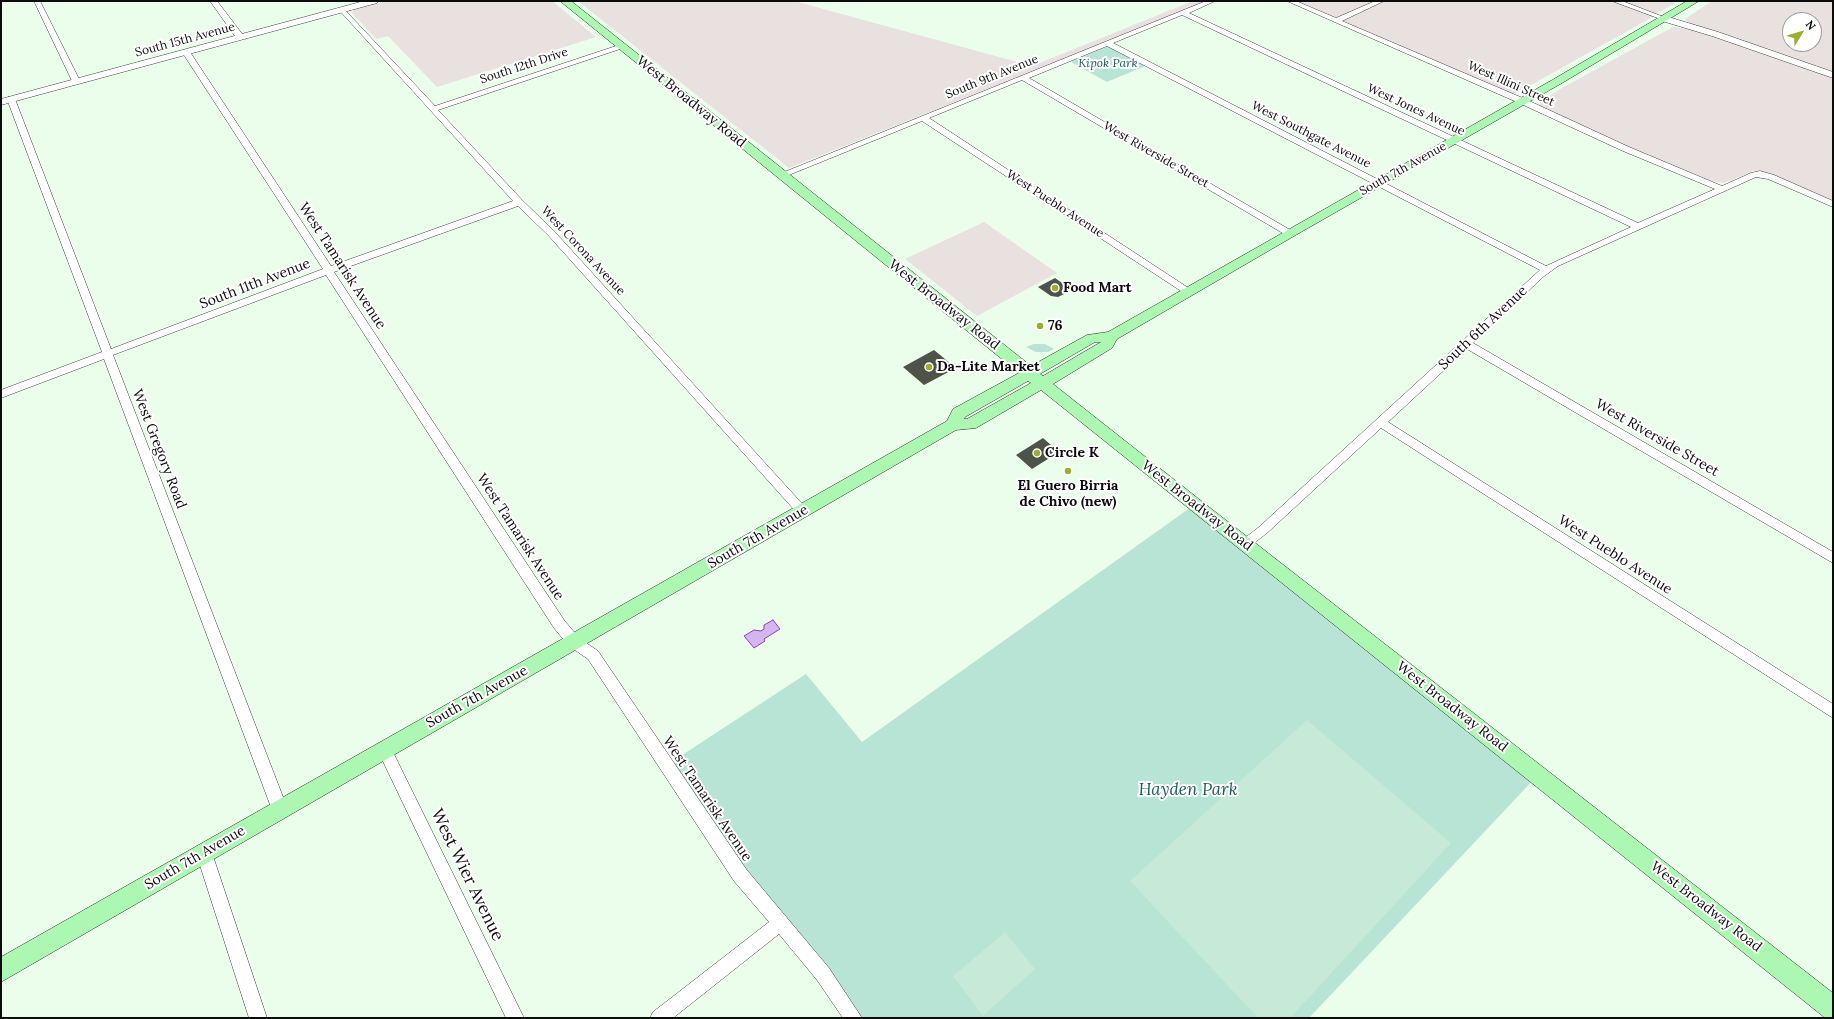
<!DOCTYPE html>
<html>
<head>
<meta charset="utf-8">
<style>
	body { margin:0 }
	#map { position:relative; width:1834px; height:1019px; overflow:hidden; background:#ebfdeb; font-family:Lora,serif }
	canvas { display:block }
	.frame { position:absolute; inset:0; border:2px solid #0b0b0b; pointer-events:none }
	.north { position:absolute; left:1782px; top:12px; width:40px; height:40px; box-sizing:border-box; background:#fff; border:1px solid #9d9d9d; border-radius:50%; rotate:52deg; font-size:11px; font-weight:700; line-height:16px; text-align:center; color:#0b0b0b }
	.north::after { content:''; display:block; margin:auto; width:14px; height:18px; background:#9dad31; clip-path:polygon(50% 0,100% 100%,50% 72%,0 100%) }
</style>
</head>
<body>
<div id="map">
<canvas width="1834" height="1019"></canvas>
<div class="frame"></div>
<div class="north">N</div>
</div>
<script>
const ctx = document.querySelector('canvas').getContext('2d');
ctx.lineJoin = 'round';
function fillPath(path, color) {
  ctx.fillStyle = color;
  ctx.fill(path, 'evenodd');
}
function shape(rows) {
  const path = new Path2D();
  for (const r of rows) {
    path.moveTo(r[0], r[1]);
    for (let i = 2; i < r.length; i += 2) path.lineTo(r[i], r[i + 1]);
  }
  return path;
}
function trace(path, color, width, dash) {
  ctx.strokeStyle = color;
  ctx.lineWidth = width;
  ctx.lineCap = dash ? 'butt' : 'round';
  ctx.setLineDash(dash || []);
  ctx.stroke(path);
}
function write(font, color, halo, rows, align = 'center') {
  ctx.font = font + ' Lora,serif';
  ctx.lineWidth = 4;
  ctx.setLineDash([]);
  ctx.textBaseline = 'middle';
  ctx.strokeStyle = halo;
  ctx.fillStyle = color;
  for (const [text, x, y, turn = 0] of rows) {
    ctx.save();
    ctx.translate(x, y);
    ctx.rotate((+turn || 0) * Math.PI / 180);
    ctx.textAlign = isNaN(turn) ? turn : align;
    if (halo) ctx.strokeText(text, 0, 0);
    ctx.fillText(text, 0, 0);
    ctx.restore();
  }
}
fillPath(shape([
	[384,1,552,1,596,37,437,87,388,36,376,39,352,13,354,9],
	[578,1,794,1,1032,66,1193,1,1208,1,789,168],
	[1298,1,1678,1,1647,20,1517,93,1511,94],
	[1712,1,1833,1,1833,74,1690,24,1685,19],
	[1790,20,1814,20,1814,44,1790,44],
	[1673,27,1688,29,1733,42,1833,77,1833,201,1767,173,1758,171,1754,171,1724,183,1712,181,1628,148,1539,106,1540,102,1562,88],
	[984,222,1057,273,977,316,905,259]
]), '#e9e0e0');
fillPath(shape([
	[1108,46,1145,66,1107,82,1071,62],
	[1034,344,1045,344,1054,349,1048,352,1036,352,1026,347],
	[1194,505,1538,775,1309,1018,853,1018,667,765,806,674,862,742]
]), '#b8e4d5');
fillPath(shape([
	[1307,720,1451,843,1290,1018,1258,1018,1130,881],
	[1005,932,1035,969,983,1016,953,976]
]), '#c6e9d8');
const water = shape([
	[773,620,780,629,764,639,765,641,754,648,744,636,754,630,761,631,764,629,764,625,773,620]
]);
fillPath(water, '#d5b4f0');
trace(water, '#8b42c0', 1);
fillPath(shape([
	[1055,278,1072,290,1058,297,1051,296,1038,287],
	[934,350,956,368,924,385,903,367],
	[1043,438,1059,452,1032,469,1016,455]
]), '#4d5349');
const minor = shape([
	[34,1,40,1,80,81,79,83,76,83,72,81,34,1],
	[210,1,217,1,243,35,243,39,237,39,210,1],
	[1206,1,1215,1,1189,13,1638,223,1715,189,1623,151,1519,103,1287,1,1296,1,1336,18,1375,1,1384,1,1342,21,1525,99,1629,147,1722,186,1751,173,1760,171,1774,175,1833,201,1833,207,1768,179,1756,177,1558,266,1543,277,1473,343,1833,552,1833,563,1467,349,1388,422,1833,704,1833,718,1381,428,1267,533,1249,547,1245,549,1241,547,1239,544,1241,541,1259,527,1540,270,1107,46,1029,78,1292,231,1294,233,1292,235,1286,235,1022,80,929,118,1190,289,1192,291,1190,293,1184,293,922,121,784,177,778,177,777,175,1206,1],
	[1182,15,1631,227,1546,266,1113,43,1182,15],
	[1612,1,1622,1,1669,19,1663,20,1612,1],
	[340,9,344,9,435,106,619,45,626,47,438,110,522,200,554,231,806,508,808,511,806,514,802,516,798,514,548,235,518,206,334,272,564,620,579,638,598,651,746,869,829,968,862,1018,843,1018,817,980,779,934,673,1018,650,1018,653,1012,769,922,734,881,588,659,569,646,554,628,326,275,113,355,288,810,285,815,280,817,275,815,272,810,104,359,1,398,1,390,102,352,7,99,8,97,14,97,15,99,111,349,323,269,182,52,183,50,190,52,331,266,513,201,340,11,340,9],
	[384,742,389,744,524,1018,506,1018,377,749,379,744,384,742],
	[204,845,209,848,212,853,267,1018,249,1018,196,853,199,848,204,845]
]);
const tertiary = shape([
	[364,1,378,1,377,3,1,105,1,99,364,1],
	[1665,16,1718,32,1833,72,1833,78,1712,36,1662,21,1661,19,1662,17,1665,16]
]);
const secondary = shape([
	[560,1,571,1,1031,366,1087,335,1108,332,1554,79,1687,1,1699,1,1562,83,1294,236,1117,339,1112,348,1053,384,1200,500,1833,993,1833,1018,1824,1017,1041,390,976,428,956,430,1,982,1,957,947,421,953,409,1019,373,560,1],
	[1095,342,1101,342,1043,376,1040,374,1095,342],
	[1028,381,1031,383,967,419,964,419,965,417,1028,381]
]);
trace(minor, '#3e3e3e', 1);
trace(tertiary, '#3e3e3e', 1);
trace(secondary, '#2d2d2d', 1);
fillPath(minor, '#fff');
fillPath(tertiary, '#fff');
fillPath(secondary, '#acf7b1');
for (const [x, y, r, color] of [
	[1055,288,4,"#9dad31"],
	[1040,326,4,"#9dad31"],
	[929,367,4,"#9dad31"],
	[1037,453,4,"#9dad31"],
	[1068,471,4,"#9dad31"]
]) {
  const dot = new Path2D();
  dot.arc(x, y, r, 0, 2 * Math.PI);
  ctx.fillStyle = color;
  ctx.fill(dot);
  trace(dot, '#fff', 1.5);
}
write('12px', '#0b0b0b', '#fff', [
	["South 15th Avenue",185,40,-15],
	["South 12th Drive",524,66,-18],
	["South 9th Avenue",992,77,-22],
	["West Illini Street",1511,84,24],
	["West Jones Avenue",1416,110,25],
	["West Southgate Avenue",1311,135,27],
	["West Riverside Street",1156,155,30],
	["South 7th Avenue",1403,169,-29],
	["West Pueblo Avenue",1055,204,33],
	["West Corona Avenue",583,251,47]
]);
write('italic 12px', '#225c5a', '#fff', [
	["Kipok Park",1108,64]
]);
write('14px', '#0b0b0b', '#fff', [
	["West Broadway Road",691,102,39],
	["West Tamarisk Avenue",342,266,57],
	["South 11th Avenue",255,284,-21],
	["West Broadway Road",944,305,38],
	["South 6th Avenue",1483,328,-43],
	["West Riverside Street",1657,438,30],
	["West Gregory Road",159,449,69],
	["West Broadway Road",1197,506,38],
	["West Tamarisk Avenue",520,537,57],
	["South 7th Avenue",758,537,-30],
	["West Pueblo Avenue",1615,555,33],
	["South 7th Avenue",477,697,-29],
	["West Broadway Road",1452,707,38],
	["West Tamarisk Avenue",707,799,56],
	["South 7th Avenue",195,858,-30],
	["West Broadway Road",1706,907,38]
]);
write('bold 14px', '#0b0b0b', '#fff', [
	["Food Mart",1063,288],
	["76",1048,326],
	["Da-Lite Market",937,367],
	["Circle K",1045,453],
	["El Guero Birria",1068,486,"center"],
	["de Chivo (new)",1068,502,"center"]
], 'left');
write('italic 17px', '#225c5a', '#fff', [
	["Hayden Park",1188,790]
]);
write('17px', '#0b0b0b', '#fff', [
	["West Wier Avenue",467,875,64]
]);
</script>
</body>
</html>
